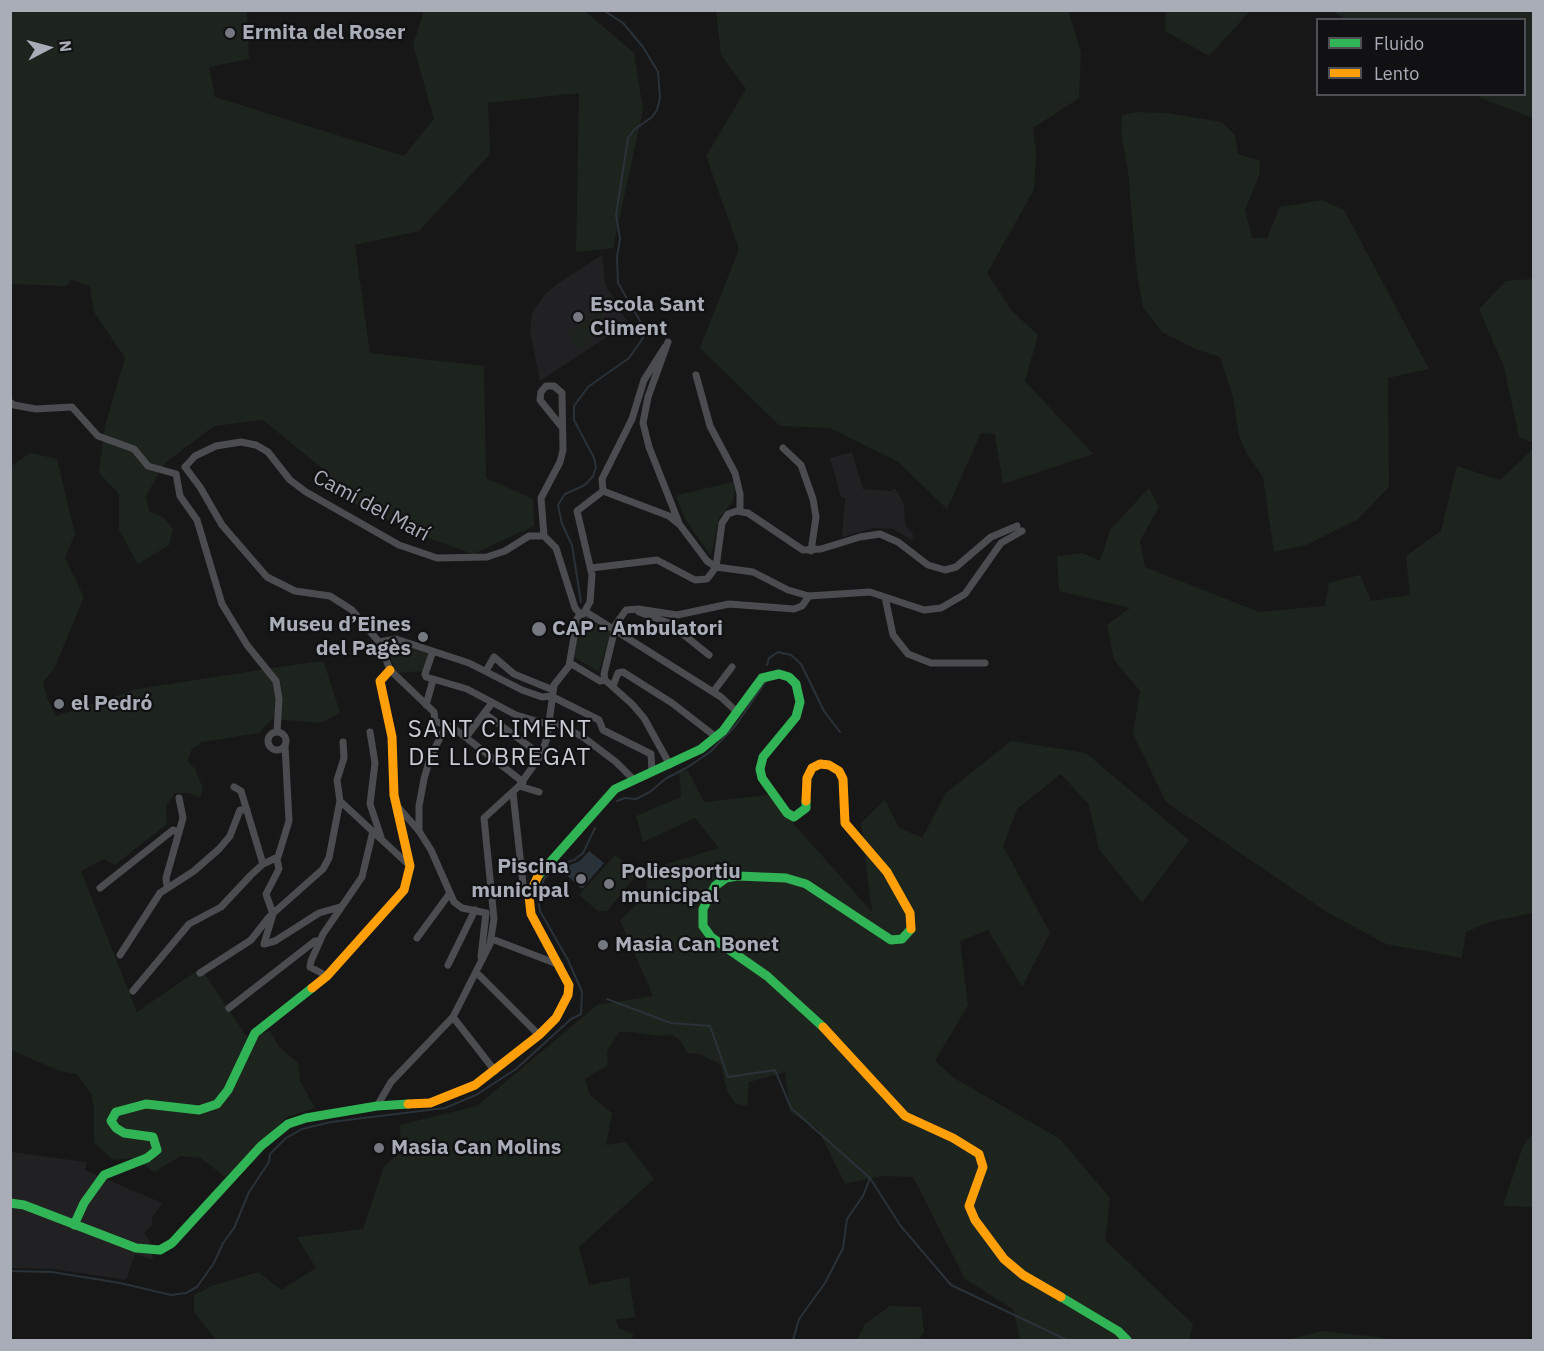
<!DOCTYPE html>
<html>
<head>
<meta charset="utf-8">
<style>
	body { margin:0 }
	#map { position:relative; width:1544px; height:1351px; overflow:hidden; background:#171717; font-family:"IBM Plex Sans",sans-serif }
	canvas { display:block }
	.frame { position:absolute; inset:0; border:12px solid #a8adb8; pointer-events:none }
	.legend { position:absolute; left:1316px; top:18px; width:210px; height:78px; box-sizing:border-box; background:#111113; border:2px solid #4d4f55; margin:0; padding:8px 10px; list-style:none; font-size:18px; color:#a8adb8 }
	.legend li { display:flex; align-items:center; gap:12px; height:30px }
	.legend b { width:30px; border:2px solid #4d4f55 }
	.north { position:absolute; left:18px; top:18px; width:60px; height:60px; -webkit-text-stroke:4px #111113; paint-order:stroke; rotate:84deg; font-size:16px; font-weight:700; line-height:24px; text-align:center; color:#a8adb8 }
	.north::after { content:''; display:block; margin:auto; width:21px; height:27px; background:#a8adb8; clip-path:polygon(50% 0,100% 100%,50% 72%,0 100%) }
</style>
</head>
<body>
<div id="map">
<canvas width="1544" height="1351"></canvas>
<div class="frame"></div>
<ul class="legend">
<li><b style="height:8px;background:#30b455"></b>Fluido</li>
<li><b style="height:8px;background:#ff9f0a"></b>Lento</li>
</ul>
<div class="north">N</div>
</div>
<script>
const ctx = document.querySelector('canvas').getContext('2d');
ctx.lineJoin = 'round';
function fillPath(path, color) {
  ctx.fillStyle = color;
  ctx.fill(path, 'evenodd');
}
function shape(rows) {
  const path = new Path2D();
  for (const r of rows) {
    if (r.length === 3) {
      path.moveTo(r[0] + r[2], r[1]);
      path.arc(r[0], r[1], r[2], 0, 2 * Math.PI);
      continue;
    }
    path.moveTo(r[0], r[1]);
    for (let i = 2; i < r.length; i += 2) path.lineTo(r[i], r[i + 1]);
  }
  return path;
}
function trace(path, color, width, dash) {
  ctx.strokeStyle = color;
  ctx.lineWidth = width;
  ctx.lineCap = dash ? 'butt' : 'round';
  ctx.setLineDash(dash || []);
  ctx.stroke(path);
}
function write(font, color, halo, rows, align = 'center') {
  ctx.font = font + ' "IBM Plex Sans",sans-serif';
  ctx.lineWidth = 4.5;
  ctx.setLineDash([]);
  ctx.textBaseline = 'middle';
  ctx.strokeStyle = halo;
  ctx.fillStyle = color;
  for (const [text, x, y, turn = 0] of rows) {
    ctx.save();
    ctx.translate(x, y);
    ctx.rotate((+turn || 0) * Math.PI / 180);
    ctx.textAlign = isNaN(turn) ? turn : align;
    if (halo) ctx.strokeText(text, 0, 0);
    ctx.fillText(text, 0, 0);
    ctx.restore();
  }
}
fillPath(shape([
	[602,255,605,284,628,323,540,381,530,331,532,313,545,294,557,284],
	[852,452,863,489,891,491,895,488,904,504,905,524,914,536,911,540,894,529,873,528,842,537,845,498,841,497,830,458],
	[10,1152,87,1162,85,1170,162,1203,152,1218,152,1226,144,1232,152,1246,153,1260,135,1254,126,1280,54,1269,11,1268]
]), '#212123');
fillPath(shape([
	[11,11,247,11,249,59,209,67,215,97,404,156,434,119,413,45,424,11,585,11,634,53,643,110,613,248,576,252,579,93,488,103,490,154,419,231,355,245,370,353,484,366,486,478,533,499,534,526,473,554,412,532,343,498,323,469,263,420,214,426,165,463,146,496,149,511,163,517,173,529,169,545,138,564,119,530,119,494,99,473,105,426,125,358,94,312,90,287,71,279,67,286,11,284],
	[716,11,1073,11,1069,13,1081,52,1079,98,1033,128,1036,154,1034,190,987,273,1011,310,1038,335,1025,381,1093,454,1003,484,995,434,981,433,947,509,897,461,830,428,780,426,700,348,739,249,706,156,746,89,721,55],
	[1166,11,1166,10,1250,11,1209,56,1165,31],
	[1333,11,1533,11,1533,118,1483,99,1476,95,1524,94,1524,20,1346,20],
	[1138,112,1167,113,1222,122,1235,135,1238,154,1260,161,1259,176,1245,210,1252,238,1267,238,1280,207,1321,200,1344,210,1429,369,1388,378,1389,487,1357,520,1306,545,1274,552,1263,477,1247,454,1239,436,1233,397,1220,357,1198,350,1162,332,1143,307,1137,275,1128,171,1121,132,1122,115],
	[1533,279,1534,279,1533,443,1519,437,1504,367,1479,309,1506,281],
	[600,312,610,328,578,349,567,333],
	[1533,449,1533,913,1489,922,1466,932,1462,958,1386,944,1325,911,1166,802,1133,734,1140,691,1114,660,1107,625,1130,608,1059,591,1057,556,1082,553,1100,561,1110,530,1149,488,1159,507,1140,541,1145,567,1259,612,1325,606,1329,583,1360,575,1371,601,1410,595,1406,556,1441,531,1457,466,1500,480],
	[30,453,57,459,75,534,65,558,84,597,54,669,43,682,48,700,56,716,137,689,312,662,324,662,340,713,320,723,272,719,259,733,202,742,192,749,187,761,195,769,203,788,200,798,189,793,175,793,166,806,167,824,115,865,104,859,81,871,137,1012,201,968,246,1036,270,1031,279,1047,298,1063,300,1081,315,1108,287,1117,225,1177,201,1158,181,1156,154,1172,132,1158,113,1160,94,1142,94,1108,91,1093,76,1074,60,1071,11,1050,10,467],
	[733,482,735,490,733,502,719,518,711,556,686,520,677,499,678,495],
	[586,616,599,626,611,630,599,672,573,656,579,624],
	[395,642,429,653,423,671,397,673,387,650,388,644],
	[1011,741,1086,753,1189,840,1142,903,1099,849,1089,805,1061,774,1017,809,1003,846,1050,933,1022,987,988,930,960,941,968,1005,935,1061,954,1078,1060,1139,1110,1198,1105,1240,1193,1324,1189,1340,1020,1340,1013,1309,965,1279,913,1177,882,1176,845,1184,818,1129,790,1112,785,1072,749,1082,747,1106,736,1104,727,1091,721,1065,700,1054,687,1053,681,1041,671,1034,659,1036,633,1032,619,1032,607,1051,608,1065,585,1079,590,1095,612,1113,606,1145,626,1142,654,1179,579,1247,589,1285,629,1277,635,1317,615,1320,619,1328,634,1335,631,1340,216,1340,194,1312,194,1295,211,1286,259,1272,281,1290,316,1268,297,1237,363,1229,384,1166,401,1152,400,1125,477,1106,597,1005,653,996,620,920,645,896,649,869,719,848,695,818,643,842,636,816,681,797,679,770,688,771,704,802,768,795,872,912,861,823,885,799,898,827,922,838,946,793],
	[615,855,638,873,607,911,598,911,579,895],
	[1533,1133,1533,1207,1503,1206,1523,1146],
	[890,1306,921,1307,924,1332,919,1340,857,1340,865,1324],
	[1322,1331,1378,1337,1395,1340,1287,1340]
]), '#1d241e');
fillPath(shape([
	[589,851,604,863,582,889,560,869,580,861]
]), '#2a3239');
trace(shape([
	[581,602,572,545,562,524,558,505,565,494,585,485,593,476,596,467,594,458,574,420,574,406,588,387,629,358,643,338,643,326,618,283,617,257,620,239,616,215,628,138,635,129,652,117,657,110,660,98,658,72,643,47,623,23,603,10],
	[767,665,769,658,778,652,791,655,801,664,824,711,840,732],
	[617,801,625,798,636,799,650,792,665,779,688,767,710,752,736,725,766,681],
	[607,999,671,1023,710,1026,728,1077,775,1070,791,1108,870,1178,900,1225,951,1285,1067,1340],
	[10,1271,52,1272,120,1283,171,1295,186,1293,197,1287,214,1263,223,1243,234,1228,249,1192,269,1162,270,1154,286,1138,302,1129,331,1122,445,1108,476,1095,516,1069,571,1019,581,1014,582,992,568,960,540,911,538,899,544,879,556,866,574,860,583,853,595,828],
	[793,1340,799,1319,825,1283,843,1248,847,1219,863,1196,870,1178]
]), '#2a3239', 2);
trace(shape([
	[668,342,648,397,643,423,649,447,679,523],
	[696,375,710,426,735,473,740,494,740,511],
	[10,402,14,405,36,409,72,407,98,436,134,449,148,466,176,474],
	[783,448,801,465,813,499,816,517,811,551],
	[185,467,195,456,216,446,241,442,256,445,268,452,290,480,306,492,399,545,437,558,487,557,505,551,529,536,544,536,556,548,575,608,580,614],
	[185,467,200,487,222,525,267,577,295,591,330,596,352,610,379,642,390,670,434,712,435,721,455,729,523,782],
	[176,474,180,496,197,520,222,604,247,645,276,681,279,699,277,732],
	[603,491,669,516,680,525,707,561,716,567,753,572,788,590,809,596,870,592,924,610,941,608,965,594,1001,543,1022,531],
	[603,491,602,479,632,419,644,380,665,347],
	[544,536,541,498,560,462,563,450,562,393,554,386,546,386,541,392,540,400,561,426],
	[591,568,657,560,695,580,707,579,716,567,722,523,728,514,737,511,748,513,803,550,821,549,860,537,880,534,898,542,928,565,945,570,956,567,991,537,1017,526],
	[885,597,893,635,908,654,931,663,985,663],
	[586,612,721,697,737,712],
	[639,612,669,623,709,655],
	[583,614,590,602,592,575,577,511,603,491],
	[379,642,396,639,408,643,469,663,522,690,542,697,551,696],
	[433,651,425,674,426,677,467,689,516,715,550,725],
	[570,663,600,681,605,680,632,704,644,718,670,765],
	[486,671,494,657,514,674,553,690],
	[605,680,604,674,616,624,626,610,638,609,677,615,729,604,794,609,802,606,809,596],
	[613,686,618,673,623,672,672,703,716,737],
	[713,692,732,667],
	[551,696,599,720,603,730,651,754,652,772],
	[426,705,433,680],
	[484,713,541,755],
	[550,720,583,737,616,762,633,779],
	[277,741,9],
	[370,732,375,763,370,804,381,837],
	[466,737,492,703],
	[519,786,539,792],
	[234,787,241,791,263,864],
	[513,793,523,884,529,896],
	[340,801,337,780,344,758,343,742],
	[398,807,419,831,431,850,454,902,462,908,486,913,481,957],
	[419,831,419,806,424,779,430,758,445,728],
	[277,859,279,869,266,894,273,914,264,944,275,941,319,913,340,907],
	[167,886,166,878,183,818,179,798],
	[100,888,173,830,179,833],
	[417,938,450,893],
	[492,939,560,965],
	[120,955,160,893,194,871,219,849,230,836,240,810,247,810],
	[448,965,475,910],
	[476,972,539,1035],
	[200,973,251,940,269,917,323,869,329,858,340,801,410,866],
	[327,976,310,967,311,961,323,934,362,877,373,831],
	[133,991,189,924,221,907,251,875,263,864,278,857,289,821,285,746],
	[229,1008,315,941,320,941],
	[453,1017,495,1071],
	[377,1106,391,1082,453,1017,490,944,494,919,484,818,519,786,541,755,547,738,554,685,569,666,577,619,580,614]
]), '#4b4c50', 7);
trace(shape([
	[538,876,615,789,701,749,723,731,762,678,779,674,789,677,796,684,800,702,796,717,763,757,760,769,762,778,787,813,794,817,806,808,806,801],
	[823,1027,767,976,711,937,703,926,703,909,715,886,726,878,738,876,786,878,806,884,891,940,902,939,911,929],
	[10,1203,24,1205,136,1248,160,1250,172,1243,261,1146,288,1124,306,1118,377,1106,408,1104],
	[74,1225,84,1203,104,1175,147,1158,157,1150,153,1137,124,1133,116,1128,111,1121,116,1112,146,1104,199,1110,217,1104,228,1090,255,1033,312,988],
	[1061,1297,1118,1331,1127,1340]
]), '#30b455', 9);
trace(shape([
	[806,801,807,778,812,768,820,764,829,765,839,771,843,779,845,823,887,872,910,913,911,929],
	[312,988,327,976,404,890,410,866,394,795,392,737,380,681,390,670],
	[823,1027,905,1116,953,1138,979,1154,983,1167,969,1206,975,1220,1004,1259,1023,1275,1061,1297],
	[408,1104,430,1103,475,1085,539,1035,556,1018,568,995,569,985,531,914,529,896,538,876]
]), '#ff9f0a', 9);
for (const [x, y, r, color] of [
	[230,33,6,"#757880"],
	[578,317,6,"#757880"],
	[539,629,8,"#757880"],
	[423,637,6,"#757880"],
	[59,704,6,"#757880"],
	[581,879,6,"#757880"],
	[609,884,6,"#757880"],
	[603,945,6,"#757880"],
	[379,1148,6,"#757880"]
]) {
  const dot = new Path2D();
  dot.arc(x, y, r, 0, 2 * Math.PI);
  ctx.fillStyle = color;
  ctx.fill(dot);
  trace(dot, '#111113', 2);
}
write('bold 21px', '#a8adb8', '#111113', [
	["Ermita del Roser",242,33],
	["Escola Sant",590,305],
	["Climent",590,329],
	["Museu d’Eines",411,625,"right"],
	["del Pagès",411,649,"right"],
	["CAP - Ambulatori",552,629],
	["el Pedró",71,704],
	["Piscina",569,867,"right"],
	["municipal",569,891,"right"],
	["Poliesportiu",621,872],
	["municipal",621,896],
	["Masia Can Bonet",615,945],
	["Masia Can Molins",391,1148]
], 'left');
write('21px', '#a8adb8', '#111113', [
	["Camí del Marí",371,506,28]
]);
ctx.letterSpacing = '1.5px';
write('24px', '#c9ccd4', '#111113', [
	["SANT CLIMENT",500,730],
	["DE LLOBREGAT",500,758]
]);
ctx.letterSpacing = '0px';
</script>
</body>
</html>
